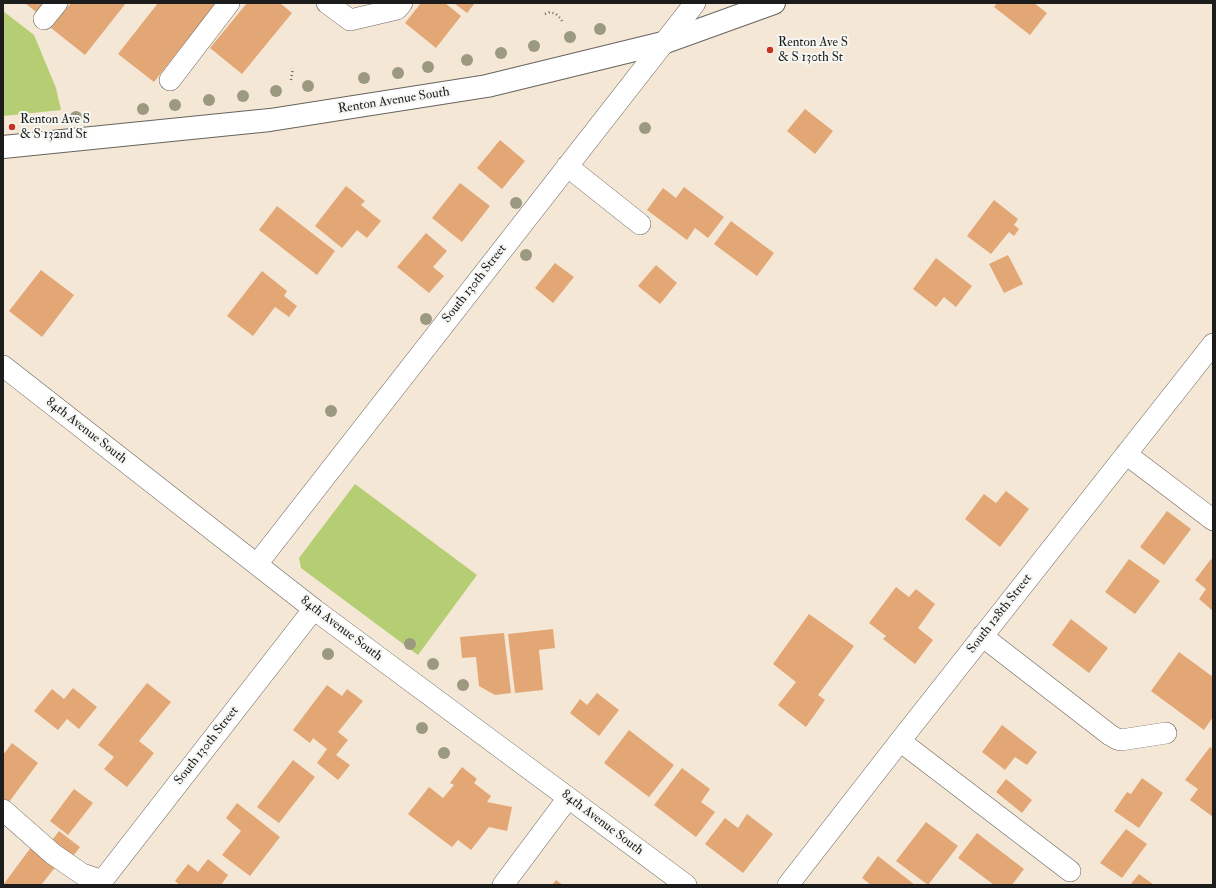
<!DOCTYPE html>
<html>
<head>
<meta charset="utf-8">
<style>
	body { margin:0 }
	#map { position:relative; width:1216px; height:888px; overflow:hidden; background:#f4e7d5; font-family:"IM FELL Double Pica",serif }
	canvas { display:block }
	.frame { position:absolute; inset:0; border:4px solid #1c1c1c; pointer-events:none }
</style>
</head>
<body>
<div id="map">
<canvas width="1216" height="888"></canvas>
<div class="frame"></div>
</div>
<script>
const ctx = document.querySelector('canvas').getContext('2d');
ctx.lineJoin = 'round';
function fillPath(path, color) {
  ctx.fillStyle = color;
  ctx.fill(path, 'evenodd');
}
function shape(rows) {
  const path = new Path2D();
  for (const r of rows) {
    path.moveTo(r[0], r[1]);
    for (let i = 2; i < r.length; i += 2) path.lineTo(r[i], r[i + 1]);
  }
  return path;
}
function trace(path, color, width, dash) {
  ctx.strokeStyle = color;
  ctx.lineWidth = width;
  ctx.lineCap = dash ? 'butt' : 'round';
  ctx.setLineDash(dash || []);
  ctx.stroke(path);
}
function write(font, color, halo, rows, align = 'center') {
  ctx.font = font + ' "IM FELL Double Pica",serif';
  ctx.lineWidth = 4;
  ctx.setLineDash([]);
  ctx.textBaseline = 'middle';
  ctx.strokeStyle = halo;
  ctx.fillStyle = color;
  for (const [text, x, y, turn = 0] of rows) {
    ctx.save();
    ctx.translate(x, y);
    ctx.rotate((+turn || 0) * Math.PI / 180);
    ctx.textAlign = isNaN(turn) ? turn : align;
    if (halo) ctx.strokeText(text, 0, 0);
    ctx.fillText(text, 0, 0);
    ctx.restore();
  }
}
fillPath(shape([
	[3,11,34,35,56,88,61,110,3,116],
	[355,484,477,575,418,655,301,568,299,558]
]), '#b5ce73');
fillPath(shape([
	[25,3,43,3,36,12],
	[71,3,126,3,85,55,51,28],
	[158,3,216,3,154,82,118,54],
	[247,3,280,3,292,13,242,74,210,48],
	[421,3,445,3,461,16,436,48,405,23],
	[454,3,475,3,467,13],
	[997,3,1034,3,1047,13,1030,35,994,7],
	[805,109,833,131,815,154,787,131],
	[500,140,525,161,502,189,477,168],
	[460,183,490,206,462,242,432,218],
	[346,186,365,201,361,205,381,221,367,238,357,230,342,248,315,226],
	[684,187,724,217,708,238,695,228,687,240,647,210,663,188,676,198],
	[994,200,1018,219,1014,225,1019,229,1014,236,1009,232,991,254,967,236],
	[277,206,335,251,317,275,259,230],
	[731,221,774,253,757,276,714,244],
	[426,233,447,251,433,267,444,276,429,293,397,267],
	[1008,255,1023,284,1004,293,989,264],
	[936,258,972,286,956,307,944,297,936,307,913,289],
	[555,263,574,277,553,303,535,288],
	[656,265,677,283,660,304,638,286],
	[41,270,74,295,42,337,9,311],
	[262,271,287,291,284,296,297,306,289,317,275,307,253,336,227,316],
	[1006,491,1029,509,1000,547,965,519,984,494,996,503],
	[1167,511,1191,529,1164,565,1140,547],
	[1129,559,1160,581,1135,614,1105,592],
	[1211,559,1213,561,1213,611,1199,599,1206,589,1195,580],
	[896,587,909,597,916,589,935,604,918,628,933,640,915,664,883,639,886,636,869,623],
	[809,614,854,646,818,695,825,700,806,727,778,705,796,682,773,664],
	[1071,619,1108,648,1089,673,1052,645],
	[553,629,555,648,539,650,543,690,515,693,508,634],
	[504,633,511,693,495,695,479,686,476,657,462,658,460,637],
	[1179,652,1213,677,1213,717,1204,730,1151,691],
	[147,683,171,702,139,741,154,753,127,787,104,769,114,757,98,745],
	[327,685,342,696,347,689,363,701,338,732,348,740,336,755,350,765,338,780,317,763,327,749,313,738,310,743,293,730],
	[73,688,97,707,79,729,67,719,58,730,34,711,52,689,64,699],
	[597,693,619,710,599,736,570,713,580,699,587,705],
	[1002,725,1037,752,1027,765,1015,757,1005,770,982,752],
	[629,730,674,765,649,797,604,763],
	[12,743,38,763,9,802,3,798,3,755],
	[1210,747,1213,749,1213,817,1190,800,1198,789,1185,780],
	[293,760,315,777,279,823,257,807],
	[462,767,477,779,474,783,491,796,487,802,512,807,507,831,489,827,471,850,458,840,452,847,408,814,429,787,443,798,454,785,450,783],
	[682,768,710,789,701,802,715,812,696,837,654,805],
	[1142,778,1163,793,1139,828,1114,811,1127,792,1131,794],
	[1006,779,1032,800,1022,813,996,792],
	[74,789,93,803,68,835,50,821],
	[237,803,280,837,250,876,222,855,241,831,226,818],
	[747,814,773,834,743,873,705,844,725,818,738,828],
	[926,822,958,846,928,885,896,861],
	[1126,829,1147,844,1122,878,1100,863],
	[59,831,80,847,70,860,50,843],
	[977,833,1024,869,1012,885,994,885,958,858],
	[32,846,57,865,41,885,3,885],
	[878,856,915,885,871,885,862,878],
	[208,859,228,875,221,885,180,885,175,881,188,864,198,872],
	[1139,874,1154,885,1130,885],
	[556,880,563,885,552,885]
]), '#e3a776');
const minor = shape([
	[327,3,350,20,397,9,402,3],
	[44,19,57,3],
	[170,80,229,3],
	[567,166,640,224],
	[3,366,315,610,686,885],
	[1126,454,1213,520],
	[257,564,695,3],
	[982,636,1110,735,1117,739,1121,740,1166,733],
	[900,741,1070,871],
	[3,810,53,854,82,874,102,881],
	[99,885,313,610,315,610],
	[503,885,568,798],
	[788,885,900,741,1213,344]
]);
const major = shape([
	[3,147,270,120,487,86,663,43,774,3]
]);
trace(minor, '#68635d', 22);
trace(major, '#68635d', 24);
trace(shape([
	[545,14,550,12,556,14,561,19,563,23],
	[291,80,293,68]
]), '#68635d', 2.5, [1, 3]);
trace(minor, '#fff', 21);
trace(major, '#fff', 22);
ctx.fillStyle = '#9b9980';
for (const [x, y] of [
	[600,29],
	[570,37],
	[534,46],
	[501,53],
	[467,60],
	[428,67],
	[398,73],
	[364,78],
	[308,86],
	[276,91],
	[243,96],
	[209,100],
	[175,105],
	[143,109],
	[76,117],
	[645,128],
	[516,203],
	[526,255],
	[426,319],
	[331,411],
	[410,644],
	[328,654],
	[433,664],
	[463,685],
	[422,728],
	[444,753]
]) {
  ctx.beginPath();
  ctx.arc(x, y, 6, 0, 2 * Math.PI);
  ctx.fill();
}
for (const [x, y, r, color] of [
	[770,50,4,"#c8321e"],
	[12,127,4,"#c8321e"]
]) {
  const dot = new Path2D();
  dot.arc(x, y, r, 0, 2 * Math.PI);
  ctx.fillStyle = color;
  ctx.fill(dot);
  trace(dot, '#f6f6f2', 1.5);
}
write('13px', '#1c1c1c', '#f6f6f2', [
	["Renton Ave S",778,43],
	["& S 130th St",778,58],
	["Renton Ave S",20,120],
	["& S 132nd St",20,135]
], 'left');
write('13px', '#1c1c1c', '#f6f6f2', [
	["Renton Avenue South",394,101,-9],
	["South 130th Street",475,284,-52],
	["84th Avenue South",86,431,38],
	["South 128th Street",1000,614,-52],
	["84th Avenue South",341,629,37],
	["South 130th Street",207,746,-52],
	["84th Avenue South",602,823,37]
]);
</script>
</body>
</html>
